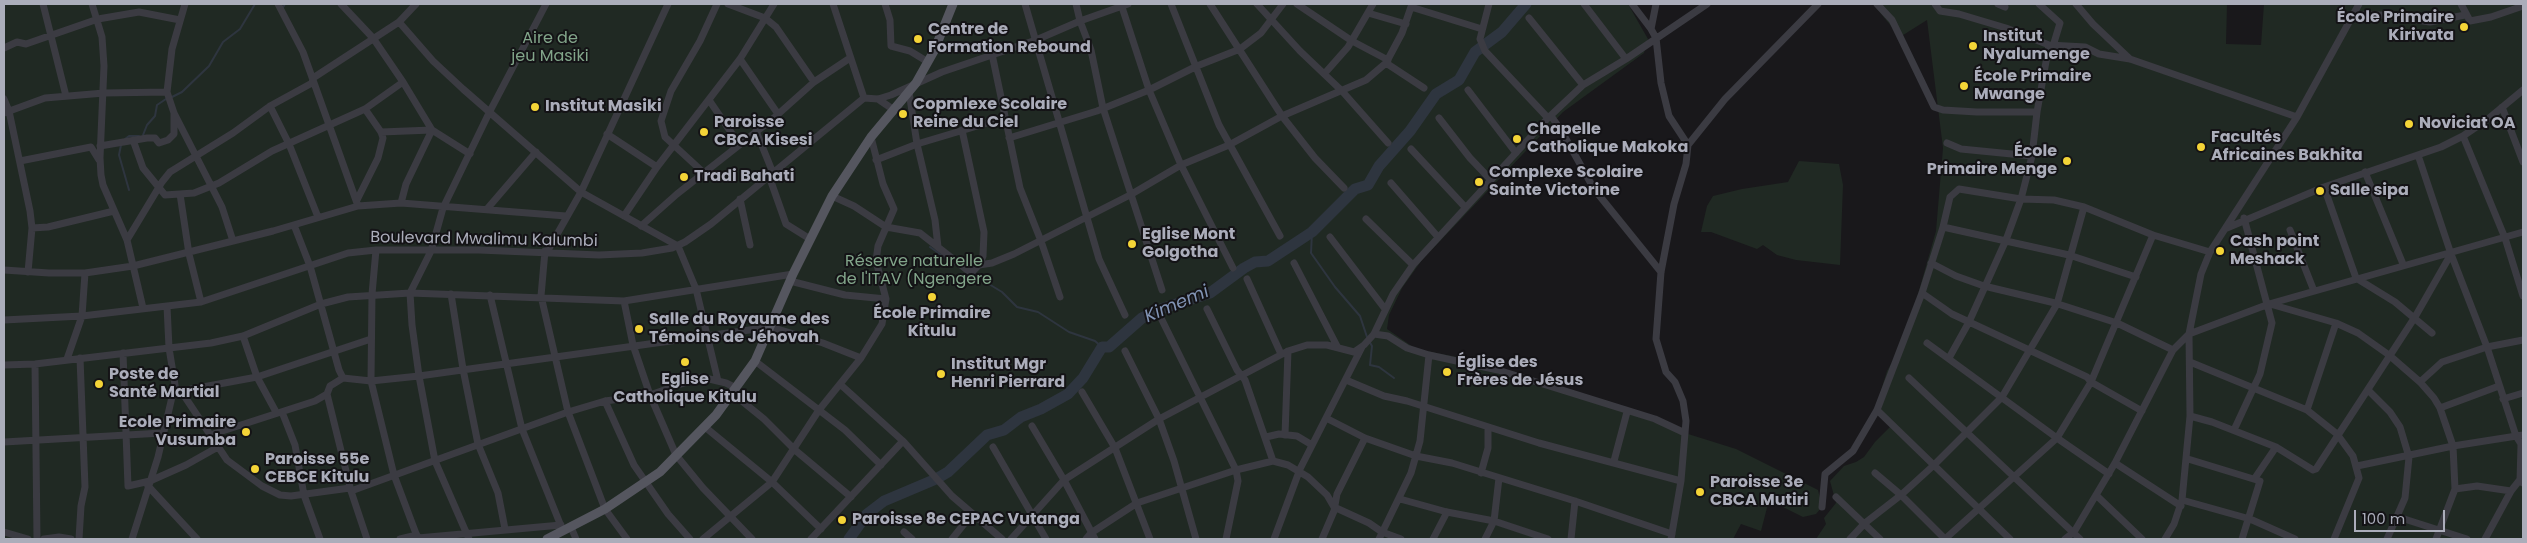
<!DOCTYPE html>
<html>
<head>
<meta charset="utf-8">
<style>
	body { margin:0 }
	#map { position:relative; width:2527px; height:543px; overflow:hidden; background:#19181b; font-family:Poppins,sans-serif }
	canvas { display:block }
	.frame { position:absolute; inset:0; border:5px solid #abadba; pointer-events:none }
	.scale { position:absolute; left:2354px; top:510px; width:91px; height:22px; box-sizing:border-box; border:2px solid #abadba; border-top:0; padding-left:6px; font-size:15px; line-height:18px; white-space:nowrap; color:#abadba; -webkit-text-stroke:4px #141316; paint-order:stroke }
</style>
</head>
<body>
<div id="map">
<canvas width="2527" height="543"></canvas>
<div class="frame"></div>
<div class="scale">100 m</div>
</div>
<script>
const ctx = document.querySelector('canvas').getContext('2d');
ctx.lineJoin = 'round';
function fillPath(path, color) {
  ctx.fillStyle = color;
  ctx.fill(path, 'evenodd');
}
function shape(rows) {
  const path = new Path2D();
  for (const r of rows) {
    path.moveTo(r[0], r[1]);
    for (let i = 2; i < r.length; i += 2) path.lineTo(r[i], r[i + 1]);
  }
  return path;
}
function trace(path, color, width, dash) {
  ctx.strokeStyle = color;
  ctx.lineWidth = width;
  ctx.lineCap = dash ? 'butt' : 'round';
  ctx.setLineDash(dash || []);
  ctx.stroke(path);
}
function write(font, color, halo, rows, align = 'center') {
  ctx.font = font + ' Poppins,sans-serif';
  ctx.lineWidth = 4;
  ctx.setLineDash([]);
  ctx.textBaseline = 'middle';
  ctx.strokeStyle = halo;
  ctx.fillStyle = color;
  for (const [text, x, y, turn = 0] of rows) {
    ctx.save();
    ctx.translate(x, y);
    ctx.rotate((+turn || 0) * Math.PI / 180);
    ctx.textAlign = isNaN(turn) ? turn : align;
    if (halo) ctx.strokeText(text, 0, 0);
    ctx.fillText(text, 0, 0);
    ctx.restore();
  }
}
fillPath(shape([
	[4,4,1628,4,1648,39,1644,53,1563,112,1422,260,1402,288,1389,315,1387,329,1416,349,1478,361,1515,372,1685,433,1736,449,1818,490,1822,507,1816,514,1803,517,1769,500,1761,531,1741,524,1733,539,4,539],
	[1873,4,2227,4,2226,44,2261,45,2264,4,2523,4,2523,539,1816,539,1826,524,1824,518,1836,503,1830,481,1844,466,1856,462,1864,457,1875,442,1891,426,1878,408,1879,397,1887,371,1900,348,1916,301,1936,231,1943,148,1927,20,1900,37],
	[1799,161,1839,164,1843,185,1840,265,1796,260,1777,255,1763,245,1757,249,1711,232,1701,232,1707,206,1713,196,1742,189,1788,182]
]), '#202923');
trace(shape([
	[282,9,285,4],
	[170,98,182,92,209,66,223,42,240,29,255,4],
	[143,135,147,125,155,116,157,105,166,99],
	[125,139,129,136,139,136],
	[121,145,119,155,129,190],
	[1312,232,1311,253,1335,287,1360,316,1367,337],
	[930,247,954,264],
	[974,275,1002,292,1017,307,1038,312,1069,332,1095,341,1102,347],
	[1369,341,1372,346,1370,365,1379,367,1394,378]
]), '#2e353f', 2);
trace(shape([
	[849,539,867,514,884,501,936,479,948,472,987,435,1004,430,1021,417,1041,409,1068,394,1083,378,1102,347,1109,347,1142,318,1158,310,1210,293,1244,268,1255,262,1268,261,1312,232,1355,189,1368,185,1379,166,1410,131,1436,94,1459,80,1475,52,1502,32,1526,4]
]), '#2e353f', 11);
trace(shape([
	[43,4,66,96],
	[92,4,102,37,104,66,100,158,101,175,103,185,127,240,143,308],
	[185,4,172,49,167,92,174,113,222,207,233,241],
	[278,4,303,52,358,206],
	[341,4,373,38,403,82,432,130,470,154],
	[728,4,765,18,776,27,814,82],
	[833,4,864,98],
	[885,4,890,20,891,46,910,51,928,62],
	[1025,4,1099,259,1125,315],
	[1076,4,1080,21,1091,50,1103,108,1162,290],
	[1121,4,1149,90,1181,165,1233,268],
	[1171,4,1219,125,1280,236],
	[1210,4,1282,116,1315,158,1344,188],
	[1257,4,1300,51,1342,91,1388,143],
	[1297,4,1352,41,1388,60],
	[1489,4,1480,39,1485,51,1548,118],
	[1584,4,1626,59],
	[1632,4,1651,29],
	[1656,4,1651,29,1656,38,1661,83,1669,116,1688,145],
	[1877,4,1892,20,1934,107,1943,110,1977,112,2037,112],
	[1935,4,1940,11,1959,14,2006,28,2049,45,2085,47,2099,54,2130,59,2297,117],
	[1998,4,2005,7],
	[2039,4,2060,23,2053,46],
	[2076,4,2093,24,2130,59],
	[2461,4,2470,21,2491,17,2523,6],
	[1411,7,1482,29],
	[1368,13,1406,24],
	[2354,15,2383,15,2430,22,2465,15],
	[1529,18,1583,85],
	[399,22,433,61,463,89,581,192,678,246,696,289,718,381],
	[4,48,17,42,26,44,98,19,139,12,180,20],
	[992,54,1020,188,1041,241,1060,297],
	[740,59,778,114],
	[1386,63,1424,88],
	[1325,73,1348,47,1373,4],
	[1468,90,1516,153],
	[909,92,917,144,935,220,938,247],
	[4,99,9,111,30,211,32,228,28,272],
	[878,99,894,110],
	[709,100,739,144],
	[270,106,289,144,318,217],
	[2502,107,2523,162],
	[4,113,45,98,104,93,167,92],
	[1551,116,1561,130,1594,189,1661,272],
	[1439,118,1470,158,1490,179],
	[756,131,773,173],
	[381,132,432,130],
	[607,134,657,167],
	[2463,136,2505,238,2523,296],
	[1009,138,1097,111,1149,90,1197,66,1240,49,1261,33,1283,4],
	[133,140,143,168,165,195,194,193,219,183,272,151,365,109,403,82],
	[1947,143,1961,149,2032,156],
	[100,146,147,138,155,138,159,143,168,140,174,134,174,113],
	[1411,149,1465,207],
	[2418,155,2451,254,2487,347,2516,436,2521,444,2520,481,2523,483],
	[876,160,917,144,1004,118],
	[20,161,91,147,99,160],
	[2365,172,2403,264],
	[704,173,665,137,661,121,671,91,700,41,717,4],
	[769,176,786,224,810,239],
	[1391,183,1438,237],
	[2324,187,2356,278,2395,302,2432,333],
	[180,194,189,254,201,302],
	[832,196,854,206,886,227,920,233,971,273,979,265,983,256,984,232,962,130],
	[740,199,750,245],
	[357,200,378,158,383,138,381,132,365,109],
	[401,203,406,184,432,130],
	[487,209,536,152],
	[624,216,657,167,740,59,774,4],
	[1366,219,1413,265],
	[294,225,310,266,339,370,343,378,371,381,419,376,771,327,823,343,861,358],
	[641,226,677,194,775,117,814,82,850,58],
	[1943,227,2069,255,2136,277],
	[32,228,48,227,114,211],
	[2227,228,2324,187,2441,147,2463,136,2488,119,2523,90],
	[2290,230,2314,291],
	[1330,237,1385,309],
	[127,240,162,182,170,172,233,133,270,106,312,83,313,78,399,22,416,4],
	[376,250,372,294,371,381,394,475,418,539],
	[545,251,541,296,568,412,605,509,627,539],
	[547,252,581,192,668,4],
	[1294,263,1337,346],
	[1931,263,1956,276,1984,286,2055,303,2117,323,2173,350],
	[979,265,992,263,1014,254,1130,195,1181,165,1229,145,1282,116,1366,80,1386,63,1402,33,1412,4],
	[4,270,49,273,85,273,133,266,273,231,358,206,401,203,566,216],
	[1247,279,1281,354],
	[790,281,845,295,886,299],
	[1922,293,1952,314,2087,377,2091,382,2142,411],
	[451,294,463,369,478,444,498,493,505,529],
	[490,295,522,429,563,531],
	[624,301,633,345,650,395,676,455,703,488,752,539],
	[2270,304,2336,323,2358,333,2389,355,2420,382,2434,398,2440,408,2453,446,2455,489,2436,539],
	[1207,309,1237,370,1245,380,1273,461],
	[1161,318,1236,470,1238,481,1226,539],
	[4,320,82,316,201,302,348,253,376,250,479,250,599,255,642,253,672,248,685,242,711,224,864,98,878,99,891,95,942,72,1036,40,1080,21,1128,4],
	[1374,334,1388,336,1407,348,1429,355,1498,370,1655,419,1685,433],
	[243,336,257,377,276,412],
	[1927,343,2057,438,2109,474],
	[1125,351,1159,419,1174,461,1196,539],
	[123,353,128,486,150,481,186,465,218,447],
	[1949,358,1969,322,2006,240,2021,199,2032,156,2037,112,2049,45],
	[67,359,82,316,85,273],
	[755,361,845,430,881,465],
	[2190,362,2307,410,2337,434,2353,456,2359,478,2334,539],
	[35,364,37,539],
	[4,365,35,364,211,343,243,336,321,304,348,297,410,293,624,301,793,274],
	[1909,378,2080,539],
	[1346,380,1384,396,1407,401,1539,443,1681,481],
	[2420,382,2442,362,2487,347,2523,340],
	[841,385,904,442,952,496,1002,539],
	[2368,390,2390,412,2400,427,2409,457,2405,498,2387,539],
	[176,391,181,391,227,460,262,486,280,495,291,496,350,488],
	[181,391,257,377,371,339],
	[1082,392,1115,448,1150,539],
	[732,393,764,419,795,450,851,497],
	[327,394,351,491,367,539],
	[2503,399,2523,393],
	[605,401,634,465,668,514,690,539],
	[2440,408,2499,386],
	[1877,410,2010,539],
	[2307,410,2336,323],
	[282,412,295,445,304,495,320,539],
	[2190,416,2212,422,2276,447,2313,470,2316,469,2415,317,2451,254],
	[1326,418,1365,438,1416,456,1452,463,1575,501,1672,534],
	[1032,426,1064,480,1095,539],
	[705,427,772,482,821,529],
	[2234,430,2260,374,2272,323,2244,218],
	[210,435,315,401,327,394,330,386,343,378],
	[1285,435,1288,351],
	[1266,437,1279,434,1297,436,1312,445],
	[4,442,162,433],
	[993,447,1046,539],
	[2188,459,2260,481,2242,539],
	[1614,461,1627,412],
	[2115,463,2181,506],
	[2357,466,2453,446,2523,435],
	[1481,473,1488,448,1488,427],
	[1875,473,1901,495,1945,539],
	[2255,478,2276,447],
	[148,486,197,539],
	[2455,489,2477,486,2511,491],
	[351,491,568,412,605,401,650,395,701,377,726,383,736,388],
	[2096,495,2142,539],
	[1836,497,1880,539],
	[1400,499,1447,512,1494,521,1548,539],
	[2182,500,2250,519,2295,539],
	[1822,507,1825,474,1853,451,1877,410,1922,293,1943,227,1950,197,1959,189,2021,199,2054,200,2084,207,2153,235,2210,252],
	[2398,517,2467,539],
	[571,527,576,539],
	[4,532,28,539],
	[904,532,912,539],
	[418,538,561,525],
	[44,539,59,537,71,539],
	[79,539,81,506,85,487,80,358],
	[132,539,158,457,172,397,176,391,169,348,167,306],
	[400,539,417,535],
	[469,539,435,461,419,376,412,325,410,293,431,251,443,208,489,113,546,4],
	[703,539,772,482,819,410,861,358,882,324,886,299,876,261,878,246,894,209,883,184,871,137],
	[811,539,903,441],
	[952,539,972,514],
	[1011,539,1064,480,1159,419,1288,351,1307,345,1327,345,1354,352,1364,345,1374,334,1393,294,1413,265,1548,118,1583,85,1626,59,1707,4],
	[1086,539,1091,533,1137,503,1236,470,1273,461,1288,465,1308,477,1327,495,1334,507,1369,523,1382,532,1401,539],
	[1274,539,1300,469,1362,347],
	[1322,539,1334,511,1337,494,1365,438],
	[1379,539,1411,473,1420,441,1429,355],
	[1433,539,1447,512],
	[1485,539,1494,521,1499,478],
	[1571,539,1575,501],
	[1671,539,1681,481,1686,421,1683,401,1675,382,1666,372,1656,339,1661,272,1674,204,1686,164,1688,145,1725,99,1818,4],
	[1850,539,1865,523,1901,495,1934,465,2002,397,2057,304,2084,207],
	[1945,539,2057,438,2091,382,2153,235],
	[2065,539,2074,532,2115,463,2173,350,2189,334,2269,304,2523,232],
	[2165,539,2174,524,2182,500,2190,416,2189,334,2201,274,2210,252,2297,117,2359,4],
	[2485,539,2511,491,2522,477]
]), '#3b3b42', 7);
trace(shape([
	[547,539,605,509,660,472,716,415,755,361,793,274,832,196,871,137,916,83,934,51,953,4]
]), '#55565f', 9);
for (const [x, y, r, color] of [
	[2464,27,5,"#f4d437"],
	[918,39,5,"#f4d437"],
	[1973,46,5,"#f4d437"],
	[1964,86,5,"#f4d437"],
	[535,107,5,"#f4d437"],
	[903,114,5,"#f4d437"],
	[2409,124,5,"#f4d437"],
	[704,132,5,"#f4d437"],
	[1517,139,5,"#f4d437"],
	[2201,147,5,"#f4d437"],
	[2067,161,5,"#f4d437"],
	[684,177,5,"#f4d437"],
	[1479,182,5,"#f4d437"],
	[2320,191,5,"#f4d437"],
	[1132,244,5,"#f4d437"],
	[2220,251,5,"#f4d437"],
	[932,297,5,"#f4d437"],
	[639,329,5,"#f4d437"],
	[685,362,5,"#f4d437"],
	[1447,372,5,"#f4d437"],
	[941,374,5,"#f4d437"],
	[99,384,5,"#f4d437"],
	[246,432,5,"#f4d437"],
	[255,469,5,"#f4d437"],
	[1700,492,5,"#f4d437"],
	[842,520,5,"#f4d437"]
]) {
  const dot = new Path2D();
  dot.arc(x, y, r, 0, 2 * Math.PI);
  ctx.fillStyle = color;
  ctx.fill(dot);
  trace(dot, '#141316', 2);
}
write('bold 16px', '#abadba', '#141316', [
	["École Primaire",2454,18,"right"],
	["Kirivata",2454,36,"right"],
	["Centre de",928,30],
	["Formation Rebound",928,48],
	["Institut",1983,37],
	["Nyalumenge",1983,55],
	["École Primaire",1974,77],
	["Mwange",1974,95],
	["Copmlexe Scolaire",913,105],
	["Reine du Ciel",913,123],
	["Institut Masiki",545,107],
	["Paroisse",714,123],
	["CBCA Kisesi",714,141],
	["Noviciat OA",2419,124],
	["Chapelle",1527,130],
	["Catholique Makoka",1527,148],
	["Facultés",2211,138],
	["Africaines Bakhita",2211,156],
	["École",2057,152,"right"],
	["Primaire Menge",2057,170,"right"],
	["Complexe Scolaire",1489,173],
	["Sainte Victorine",1489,191],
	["Tradi Bahati",694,177],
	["Salle sipa",2330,191],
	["Eglise Mont",1142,235],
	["Golgotha",1142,253],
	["Cash point",2230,242],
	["Meshack",2230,260],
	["École Primaire",932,314,"center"],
	["Kitulu",932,332,"center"],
	["Salle du Royaume des",649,320],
	["Témoins de Jéhovah",649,338],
	["Église des",1457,363],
	["Frères de Jésus",1457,381],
	["Institut Mgr",951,365],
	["Henri Pierrard",951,383],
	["Poste de",109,375],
	["Santé Martial",109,393],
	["Eglise",685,380,"center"],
	["Catholique Kitulu",685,398,"center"],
	["Ecole Primaire",236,423,"right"],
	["Vusumba",236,441,"right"],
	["Paroisse 55e",265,460],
	["CEBCE Kitulu",265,478],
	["Paroisse 3e",1710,483],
	["CBCA Mutiri",1710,501],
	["Paroisse 8e CEPAC Vutanga",852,520]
], 'left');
write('16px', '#82a58a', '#141316', [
	["Aire de",550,39],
	["jeu Masiki",550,57],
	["Réserve naturelle",914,262],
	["de l'ITAV (Ngengere",914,280]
]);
write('16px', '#abadba', '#141316', [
	["Boulevard Mwalimu Kalumbi",484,240,1]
]);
write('italic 18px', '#8294b5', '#141316', [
	["Kimemi",1177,305,-23]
]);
</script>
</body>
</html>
